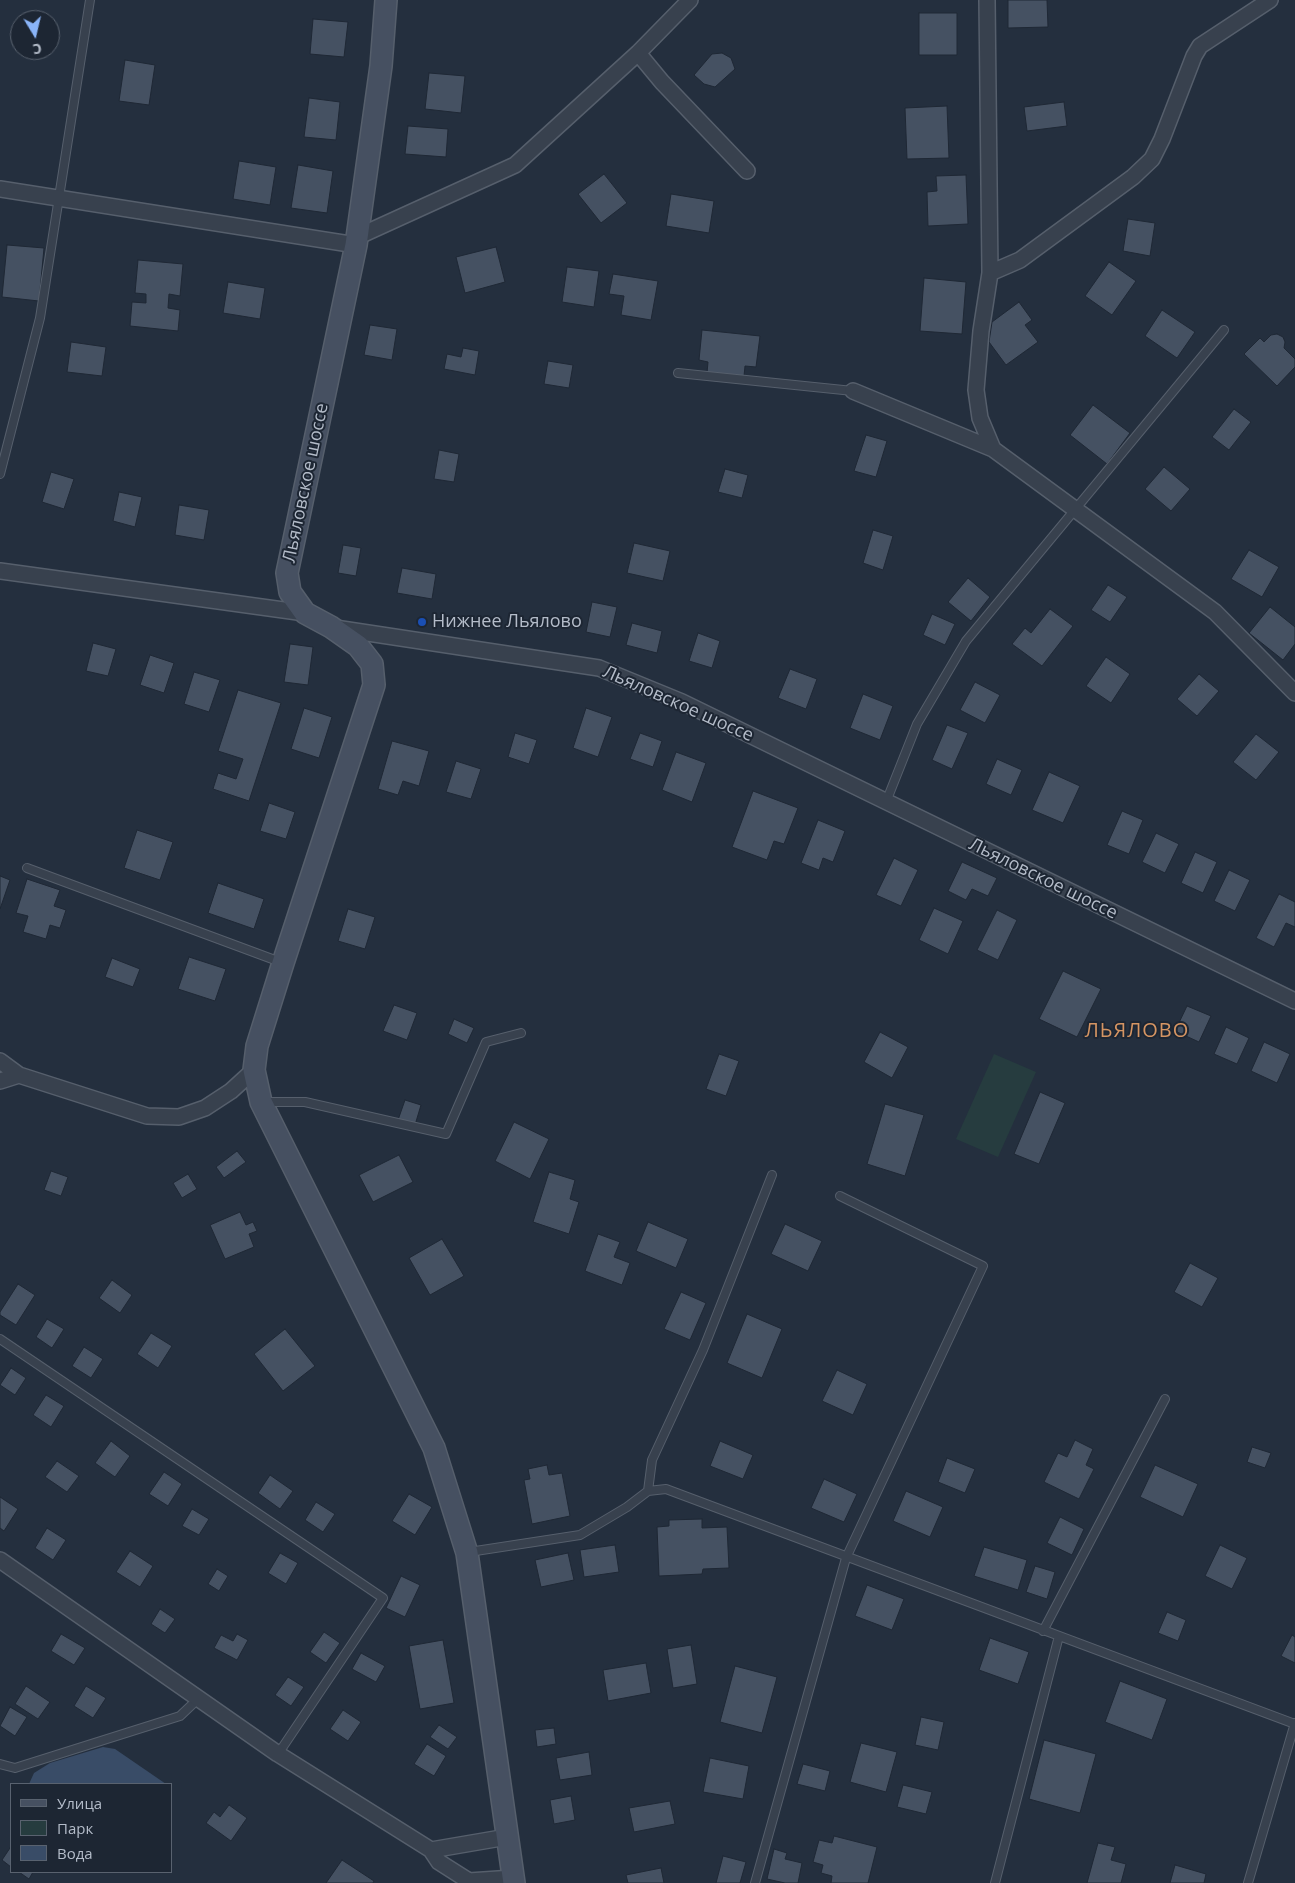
<!DOCTYPE html>
<html>
<head>
<meta charset="utf-8">
<style>
	body { margin:0 }
	#map { position:relative; width:1295px; height:1883px; overflow:hidden; background:#242f3e; font-family:"Open Sans",sans-serif }
	canvas { display:block }
	.legend { position:absolute; left:10px; top:1783px; width:162px; height:90px; box-sizing:border-box; background:#1d2633; border:1px solid #59626f; margin:0; padding:6px 9px; list-style:none; font-size:15px; color:#b4bcc9 }
	.legend li { display:flex; align-items:center; gap:10px; height:25px }
	.legend b { width:25px; border:1px solid #59626f }
	.north { position:absolute; left:10px; top:10px; width:50px; height:50px; box-sizing:border-box; background:#1d2633; border:1px solid #59626f; border-radius:50%; rotate:171deg; font-size:14px; font-weight:700; line-height:20px; text-align:center; color:#b4bcc9 }
	.north::after { content:''; display:block; margin:auto; width:18px; height:22px; background:#8ab4f8; clip-path:polygon(50% 0,100% 100%,50% 72%,0 100%) }
</style>
</head>
<body>
<div id="map">
<canvas width="1295" height="1883"></canvas>
<ul class="legend">
<li><b style="height:6px;background:#465061"></b>Улица</li>
<li><b style="height:14px;background:#263c3f"></b>Парк</li>
<li><b style="height:14px;background:#394c67"></b>Вода</li>
</ul>
<div class="north">С</div>
</div>
<script>
const ctx = document.querySelector('canvas').getContext('2d');
ctx.lineJoin = 'round';
function fillPath(path, color) {
  ctx.fillStyle = color;
  ctx.fill(path, 'evenodd');
}
function shape(rows) {
  const path = new Path2D();
  for (const r of rows) {
    path.moveTo(r[0], r[1]);
    for (let i = 2; i < r.length; i += 2) path.lineTo(r[i], r[i + 1]);
  }
  return path;
}
function trace(path, color, width, dash) {
  ctx.strokeStyle = color;
  ctx.lineWidth = width;
  ctx.lineCap = dash ? 'butt' : 'round';
  ctx.setLineDash(dash || []);
  ctx.stroke(path);
}
function write(font, color, halo, rows, align = 'center') {
  ctx.font = font + ' "Open Sans",sans-serif';
  ctx.lineWidth = 4;
  ctx.setLineDash([]);
  ctx.textBaseline = 'middle';
  ctx.strokeStyle = halo;
  ctx.fillStyle = color;
  for (const [text, x, y, turn = 0] of rows) {
    ctx.save();
    ctx.translate(x, y);
    ctx.rotate((+turn || 0) * Math.PI / 180);
    ctx.textAlign = isNaN(turn) ? turn : align;
    if (halo) ctx.strokeText(text, 0, 0);
    ctx.fillText(text, 0, 0);
    ctx.restore();
  }
}
fillPath(shape([
	[994,1054,1036,1072,998,1157,956,1139]
]), '#263c3f');
fillPath(shape([
	[103,1747,115,1749,166,1784,29,1784,34,1773,50,1763]
]), '#394c67');
const building = shape([
	[1008,0,1047,0,1048,27,1008,28,1008,0],
	[919,13,957,13,957,55,919,55,919,13],
	[313,19,348,22,344,57,310,54,313,19],
	[722,53,731,58,735,69,715,87,704,84,694,75,712,54,722,53],
	[125,60,155,65,149,105,119,101,125,60],
	[429,73,465,76,461,113,425,109,429,73],
	[309,98,340,102,336,140,304,137,309,98],
	[1064,102,1067,126,1027,131,1024,107,1064,102],
	[947,106,949,158,907,159,905,108,947,106],
	[408,126,448,129,446,157,405,154,408,126],
	[239,161,276,167,270,205,233,199,239,161],
	[298,165,333,171,327,213,291,208,298,165],
	[604,174,627,203,601,223,578,194,604,174],
	[966,175,968,224,928,226,927,192,937,191,936,176,966,175],
	[671,194,714,201,709,233,666,226,671,194],
	[1128,219,1155,223,1150,256,1123,251,1128,219],
	[7,245,44,248,39,301,2,297,7,245],
	[496,247,505,282,465,293,456,257,496,247],
	[138,260,183,264,180,296,169,294,168,308,180,310,178,331,130,326,132,302,146,303,146,294,135,293,138,260],
	[1109,262,1136,281,1112,315,1085,296,1109,262],
	[567,267,599,271,594,307,562,302,567,267],
	[613,274,658,281,651,320,621,315,624,296,609,294,613,274],
	[924,278,966,282,962,334,920,331,924,278],
	[228,282,265,288,260,319,223,313,228,282],
	[1019,302,1032,320,1025,325,1038,342,1006,365,989,342,992,322,1019,302],
	[1162,310,1195,332,1177,358,1145,336,1162,310],
	[370,325,397,329,392,360,364,355,370,325],
	[702,330,760,336,756,367,745,366,744,376,707,373,708,362,699,360,702,330],
	[1277,334,1283,337,1285,342,1284,348,1295,359,1295,367,1277,386,1244,354,1260,338,1264,342,1271,335,1277,334],
	[71,342,106,347,102,376,67,372,71,342],
	[463,348,479,351,475,375,444,369,447,354,461,357,463,348],
	[548,361,573,365,569,388,544,384,548,361],
	[1093,405,1130,433,1107,464,1070,435,1093,405],
	[1234,409,1251,422,1229,450,1212,437,1234,409],
	[866,435,887,441,876,477,854,471,866,435],
	[439,450,459,454,454,482,434,479,439,450],
	[1164,467,1190,489,1171,511,1145,489,1164,467],
	[725,469,748,475,742,498,718,492,725,469],
	[51,472,74,479,64,509,42,502,51,472],
	[119,492,142,497,135,527,113,521,119,492],
	[179,505,209,510,204,540,175,535,179,505],
	[873,530,893,536,883,570,863,563,873,530],
	[634,543,670,551,663,581,627,573,634,543],
	[343,545,361,548,356,576,338,573,343,545],
	[1249,550,1279,567,1262,597,1231,579,1249,550],
	[402,568,436,574,432,599,397,593,402,568],
	[968,578,990,597,971,621,948,602,968,578],
	[1108,585,1127,597,1110,622,1091,610,1108,585],
	[592,602,617,607,610,637,586,632,592,602],
	[1270,607,1295,627,1295,644,1283,660,1249,633,1270,607],
	[1050,609,1073,626,1042,666,1012,644,1025,628,1031,633,1050,609],
	[932,614,955,624,945,645,923,635,932,614],
	[632,623,662,631,657,653,626,645,632,623],
	[698,633,720,641,712,668,689,661,698,633],
	[93,643,116,649,108,676,86,671,93,643],
	[290,644,313,647,308,685,284,682,290,644],
	[150,655,174,663,164,693,140,685,150,655],
	[1106,657,1130,674,1111,703,1086,686,1106,657],
	[790,669,817,679,806,709,778,698,790,669],
	[194,672,220,680,209,712,184,704,194,672],
	[1199,674,1219,691,1197,716,1177,699,1199,674],
	[975,682,1000,695,985,723,960,710,975,682],
	[238,690,281,703,249,801,213,789,218,773,236,779,243,759,218,751,238,690],
	[863,694,893,706,880,740,850,728,863,694],
	[304,708,332,717,319,758,291,749,304,708],
	[586,708,612,717,598,757,573,748,586,708],
	[947,725,968,733,952,769,932,760,947,725],
	[515,733,537,740,529,764,508,757,515,733],
	[640,733,662,741,653,767,630,759,640,733],
	[1256,734,1279,752,1256,780,1233,762,1256,734],
	[392,741,429,751,419,786,403,781,398,795,378,789,392,741],
	[676,752,706,763,692,802,662,790,676,752],
	[997,759,1022,770,1011,795,986,784,997,759],
	[456,761,481,769,471,799,446,792,456,761],
	[1049,772,1080,786,1063,823,1032,810,1049,772],
	[753,791,798,808,784,844,774,841,767,860,732,847,753,791],
	[269,803,295,812,286,839,260,831,269,803],
	[1122,811,1143,820,1129,854,1107,845,1122,811],
	[818,820,845,831,833,862,823,858,819,870,801,863,818,820],
	[137,830,173,842,160,880,124,868,137,830],
	[1156,833,1179,844,1165,873,1142,862,1156,833],
	[1195,852,1217,862,1203,893,1181,883,1195,852],
	[894,858,918,870,901,906,876,895,894,858],
	[962,862,997,878,988,896,972,889,966,900,948,891,962,862],
	[1229,870,1250,880,1235,911,1214,901,1229,870],
	[0,876,10,880,0,909,0,876],
	[27,879,60,890,54,906,66,910,60,928,50,925,46,939,23,932,28,916,16,913,27,879],
	[218,883,264,899,254,929,208,913,218,883],
	[1279,894,1295,902,1295,927,1286,923,1274,947,1256,938,1279,894],
	[934,908,963,921,948,954,919,940,934,908],
	[348,909,375,917,365,949,338,941,348,909],
	[997,910,1017,920,998,960,977,950,997,910],
	[189,957,226,969,215,1001,178,989,189,957],
	[112,958,140,969,133,987,105,977,112,958],
	[1063,971,1101,989,1077,1037,1039,1019,1063,971],
	[394,1005,417,1013,407,1040,383,1031,394,1005],
	[1187,1006,1211,1016,1199,1042,1175,1031,1187,1006],
	[454,1019,474,1028,467,1043,448,1034,454,1019],
	[1226,1027,1249,1038,1237,1064,1214,1054,1226,1027],
	[880,1032,908,1047,892,1078,864,1062,880,1032],
	[1264,1042,1290,1054,1277,1083,1251,1071,1264,1042],
	[719,1054,739,1061,726,1096,706,1089,719,1054],
	[1040,1092,1065,1103,1039,1164,1014,1154,1040,1092],
	[405,1100,421,1105,415,1125,398,1120,405,1100],
	[885,1104,924,1115,905,1176,867,1164,885,1104],
	[514,1122,549,1139,530,1179,495,1161,514,1122],
	[237,1151,246,1162,224,1178,216,1167,237,1151],
	[399,1155,413,1182,373,1202,359,1175,399,1155],
	[51,1171,68,1177,61,1196,44,1190,51,1171],
	[549,1172,575,1180,570,1199,579,1202,569,1234,533,1222,549,1172],
	[188,1174,197,1189,182,1198,173,1183,188,1174],
	[240,1212,246,1225,253,1222,257,1231,249,1234,254,1247,225,1259,210,1225,240,1212],
	[648,1222,688,1239,676,1268,636,1251,648,1222],
	[785,1224,822,1241,808,1271,771,1254,785,1224],
	[598,1234,620,1242,614,1257,630,1263,622,1285,585,1271,598,1234],
	[442,1239,464,1276,430,1295,409,1258,442,1239],
	[1190,1263,1218,1278,1202,1307,1174,1292,1190,1263],
	[112,1280,132,1295,120,1313,99,1298,112,1280],
	[18,1284,35,1295,16,1325,0,1315,0,1312,18,1284],
	[681,1292,706,1303,690,1340,664,1329,681,1292],
	[747,1314,782,1329,762,1378,727,1363,747,1314],
	[47,1319,64,1329,52,1348,36,1337,47,1319],
	[285,1329,315,1366,283,1391,254,1354,285,1329],
	[151,1333,172,1346,158,1368,137,1354,151,1333],
	[84,1347,103,1359,91,1378,72,1366,84,1347],
	[11,1368,26,1378,15,1395,0,1385,11,1368],
	[837,1370,867,1384,853,1415,822,1401,837,1370],
	[46,1395,64,1406,51,1427,33,1415,46,1395],
	[1075,1440,1093,1449,1086,1465,1094,1469,1079,1499,1044,1482,1058,1453,1067,1457,1075,1440],
	[111,1441,130,1456,115,1477,95,1463,111,1441],
	[720,1441,753,1455,743,1479,710,1466,720,1441],
	[1252,1447,1271,1453,1265,1468,1247,1462,1252,1447],
	[947,1458,975,1469,965,1493,938,1482,947,1458],
	[57,1461,79,1476,67,1492,45,1477,57,1461],
	[547,1465,549,1475,562,1473,570,1516,532,1524,524,1480,530,1479,528,1469,547,1465],
	[1155,1465,1198,1484,1183,1517,1140,1497,1155,1465],
	[164,1472,182,1484,168,1506,149,1494,164,1472],
	[270,1475,293,1491,280,1509,258,1493,270,1475],
	[824,1479,857,1494,844,1522,811,1508,824,1479],
	[906,1491,943,1507,930,1537,893,1521,906,1491],
	[409,1494,432,1507,415,1535,392,1521,409,1494],
	[0,1497,18,1509,4,1531,0,1528,0,1497],
	[316,1502,335,1514,323,1532,305,1520,316,1502],
	[192,1509,209,1519,199,1535,182,1526,192,1509],
	[1060,1517,1084,1529,1072,1555,1047,1543,1060,1517],
	[702,1519,702,1528,727,1527,729,1568,703,1569,702,1574,659,1576,657,1527,669,1526,669,1520,702,1519],
	[47,1528,66,1540,53,1560,35,1548,47,1528],
	[615,1545,619,1572,584,1577,580,1550,615,1545],
	[1220,1545,1247,1558,1232,1589,1205,1576,1220,1545],
	[984,1547,1027,1560,1018,1590,974,1576,984,1547],
	[130,1551,153,1566,140,1587,116,1572,130,1551],
	[280,1553,298,1563,286,1584,268,1573,280,1553],
	[568,1553,574,1580,541,1587,535,1560,568,1553],
	[1035,1566,1055,1572,1047,1599,1026,1592,1035,1566],
	[217,1569,228,1576,219,1591,208,1584,217,1569],
	[401,1576,420,1585,405,1617,386,1608,401,1576],
	[867,1585,904,1599,892,1630,855,1616,867,1585],
	[160,1609,175,1619,165,1633,151,1624,160,1609],
	[1167,1612,1186,1620,1178,1641,1158,1633,1167,1612],
	[324,1632,340,1643,326,1663,310,1652,324,1632],
	[61,1634,85,1648,74,1665,51,1651,61,1634],
	[237,1634,248,1640,237,1660,214,1648,221,1635,233,1641,237,1634],
	[1292,1635,1295,1637,1295,1663,1281,1656,1292,1635],
	[990,1638,1029,1652,1018,1684,979,1670,990,1638],
	[443,1640,454,1703,420,1709,409,1646,443,1640],
	[691,1645,697,1684,673,1688,667,1649,691,1645],
	[361,1653,385,1666,376,1682,352,1669,361,1653],
	[646,1663,651,1693,608,1701,603,1670,646,1663],
	[735,1666,777,1677,762,1733,720,1722,735,1666],
	[288,1677,304,1687,291,1706,275,1695,288,1677],
	[1120,1681,1167,1699,1152,1740,1105,1722,1120,1681],
	[26,1686,50,1702,38,1719,15,1704,26,1686],
	[86,1686,106,1698,93,1718,74,1706,86,1686],
	[10,1707,27,1717,15,1736,0,1726,10,1707],
	[343,1710,361,1722,348,1741,330,1729,343,1710],
	[921,1717,944,1722,938,1750,915,1745,921,1717],
	[439,1725,457,1737,448,1749,430,1737,439,1725],
	[554,1728,556,1744,537,1747,535,1730,554,1728],
	[1044,1740,1096,1754,1080,1813,1029,1799,1044,1740],
	[861,1743,897,1752,886,1792,850,1782,861,1743],
	[427,1744,446,1756,434,1776,414,1764,427,1744],
	[589,1752,592,1775,560,1780,556,1758,589,1752],
	[710,1758,749,1766,743,1799,703,1792,710,1758],
	[803,1764,830,1771,825,1791,797,1784,803,1764],
	[903,1785,932,1792,926,1814,897,1807,903,1785],
	[571,1796,575,1820,554,1824,550,1800,571,1796],
	[670,1801,675,1824,634,1832,629,1808,670,1801],
	[229,1805,247,1818,231,1841,206,1823,214,1812,220,1817,229,1805],
	[834,1836,877,1847,868,1883,831,1883,832,1876,821,1873,823,1865,813,1862,819,1840,832,1843,834,1836],
	[1098,1843,1115,1847,1111,1860,1126,1864,1121,1883,1087,1883,1098,1843],
	[10,1848,11,1849,11,1867,2,1860,10,1848],
	[774,1849,787,1853,785,1859,802,1863,798,1883,785,1883,767,1879,774,1849],
	[723,1856,746,1862,740,1883,716,1883,723,1856],
	[342,1860,374,1881,373,1883,326,1883,342,1860],
	[1175,1865,1206,1874,1204,1883,1170,1883,1175,1865],
	[661,1868,664,1883,628,1883,626,1875,661,1868],
	[19,1872,33,1872,29,1879,19,1872]
]);
fillPath(building, '#455162');
trace(building, '#1f2835', 1);
const lane = shape([
	[678,373,853,391],
	[0,474,40,318,90,0],
	[886,802,917,724,966,641,1224,330],
	[27,868,283,963],
	[263,1102,305,1102,446,1134,486,1042,521,1033],
	[0,1339,383,1598,278,1754],
	[648,1491,652,1460,703,1350,772,1175],
	[469,1552,580,1535,627,1507,648,1491,666,1489,1295,1724],
	[1043,1631,1165,1399],
	[0,1764,15,1768,180,1716,199,1698],
	[755,1883,846,1558,983,1266,840,1196],
	[995,1883,1059,1636],
	[1248,1883,1295,1723]
]);
const street = shape([
	[987,0,990,273,981,331,976,390,980,418,993,449],
	[638,53,662,82,747,171],
	[0,189,356,245],
	[357,237,515,165,638,53,690,0],
	[990,273,1020,260,1133,177,1152,159,1162,139,1194,56,1200,46,1270,0],
	[853,391,993,449,1215,612,1295,693],
	[0,571,305,613],
	[335,628,599,668,682,702,1295,1001],
	[0,1061,19,1075,147,1116,179,1117,205,1108,231,1091,254,1070],
	[0,1081,19,1075],
	[0,1560,278,1754,431,1850,507,1837],
	[431,1850,439,1862,469,1881,513,1878]
]);
const secondary = shape([
	[386,0,381,66,356,245,287,573,290,592,305,613,331,627,358,646,372,664,374,685,283,963,257,1046,254,1070,261,1102,434,1448,467,1553,514,1883]
]);
trace(lane, '#565f6c', 10);
trace(street, '#565f6c', 18);
trace(secondary, '#565f6c', 24);
trace(lane, '#38414e', 8);
trace(street, '#38414e', 15);
trace(secondary, '#465061', 21);
for (const [x, y, r, color] of [
	[422,622,5,"#1a4fb4"]
]) {
  const dot = new Path2D();
  dot.arc(x, y, r, 0, 2 * Math.PI);
  ctx.fillStyle = color;
  ctx.fill(dot);
  trace(dot, '#1d2633', 2);
}
write('18px', '#b4bcc9', '#1d2633', [
	["Льяловское шоссе",306,483,-78],
	["Льяловское шоссе",678,704,24],
	["Льяловское шоссе",1043,879,26]
]);
write('18px', '#b4bcc9', '#1d2633', [
	["Нижнее Льялово",432,622]
], 'left');
ctx.letterSpacing = '1px';
write('20px', '#d59563', '#1d2633', [
	["ЛЬЯЛОВО",1137,1031]
]);
ctx.letterSpacing = '0px';
</script>
</body>
</html>
